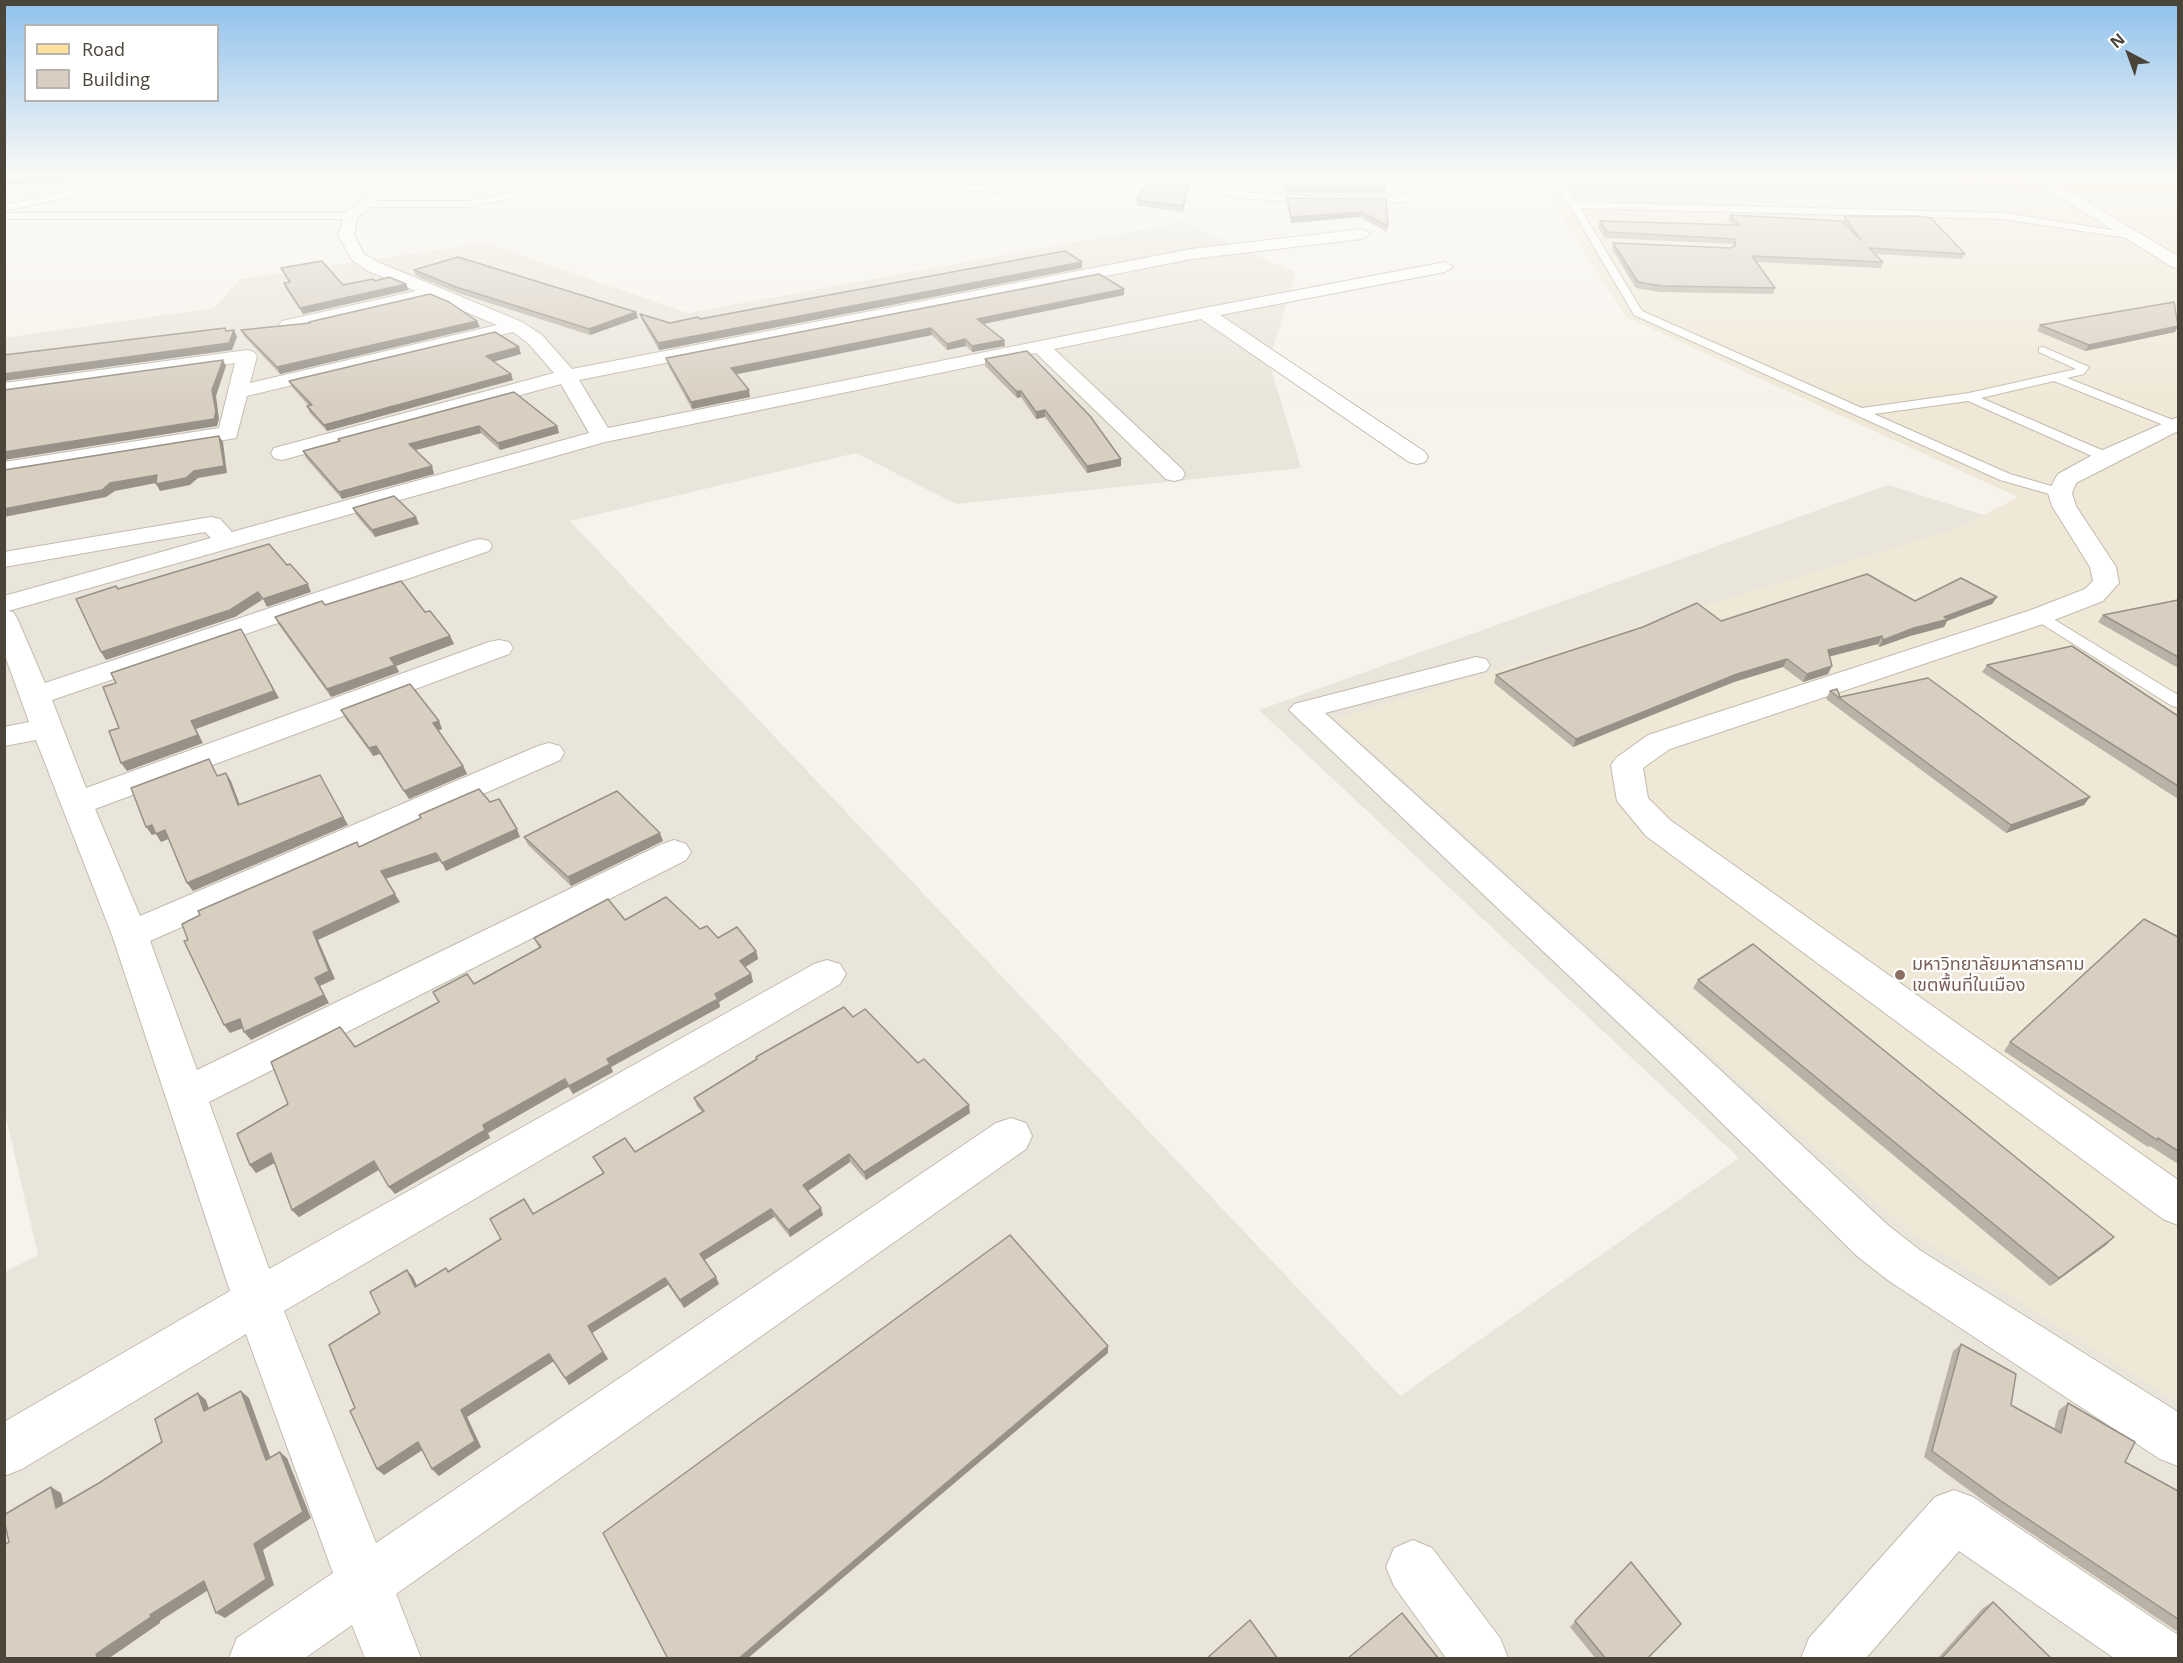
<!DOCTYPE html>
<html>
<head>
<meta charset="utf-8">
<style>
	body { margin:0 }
	#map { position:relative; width:2183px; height:1663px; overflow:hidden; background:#f6f3ec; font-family:"Open Sans",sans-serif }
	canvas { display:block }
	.frame { position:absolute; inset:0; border:6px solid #4b4439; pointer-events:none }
	.legend { position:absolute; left:24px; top:24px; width:195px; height:78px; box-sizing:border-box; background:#fff; border:2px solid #b7b4b0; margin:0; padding:8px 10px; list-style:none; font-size:18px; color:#4b4439 }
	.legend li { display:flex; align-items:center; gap:12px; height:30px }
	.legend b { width:30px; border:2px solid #b7b4b0 }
	.north { position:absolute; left:2099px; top:24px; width:60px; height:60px; -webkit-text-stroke:4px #fff; paint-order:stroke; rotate:319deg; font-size:16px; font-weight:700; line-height:24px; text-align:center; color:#4b4439 }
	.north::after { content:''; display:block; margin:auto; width:21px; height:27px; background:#4b4439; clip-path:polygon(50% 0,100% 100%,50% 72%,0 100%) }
</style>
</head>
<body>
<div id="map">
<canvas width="2183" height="1663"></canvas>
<div class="frame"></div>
<ul class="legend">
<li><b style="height:8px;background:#ffe39c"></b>Road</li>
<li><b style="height:16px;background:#d8cfc1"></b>Building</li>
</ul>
<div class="north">N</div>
</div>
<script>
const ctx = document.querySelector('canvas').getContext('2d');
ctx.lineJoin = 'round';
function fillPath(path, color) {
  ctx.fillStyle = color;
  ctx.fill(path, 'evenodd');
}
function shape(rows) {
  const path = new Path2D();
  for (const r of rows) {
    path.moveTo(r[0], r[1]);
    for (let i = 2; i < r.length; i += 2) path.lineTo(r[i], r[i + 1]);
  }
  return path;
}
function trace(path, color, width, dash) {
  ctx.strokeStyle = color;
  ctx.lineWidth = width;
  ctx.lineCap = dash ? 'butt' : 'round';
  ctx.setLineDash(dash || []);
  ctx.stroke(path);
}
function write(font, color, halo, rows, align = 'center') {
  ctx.font = font + ' "Open Sans","Noto Sans Thai",sans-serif';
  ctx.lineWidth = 4.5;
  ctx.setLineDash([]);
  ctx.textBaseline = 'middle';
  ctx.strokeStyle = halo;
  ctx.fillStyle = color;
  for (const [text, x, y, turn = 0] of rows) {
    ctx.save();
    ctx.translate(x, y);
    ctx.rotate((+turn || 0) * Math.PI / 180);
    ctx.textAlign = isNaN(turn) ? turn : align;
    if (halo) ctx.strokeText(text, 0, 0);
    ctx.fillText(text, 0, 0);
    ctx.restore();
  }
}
fillPath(shape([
	[1184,222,1296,273,1269,361,1301,468,956,504,856,453,570,521,1400,1396,1739,1158,1259,710,1888,485,2178,576,2178,1658,5,1658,5,1272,38,1255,4,1109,4,338,214,308,240,279,486,243,688,313]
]), '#eae5da');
fillPath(shape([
	[1536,175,1691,175,2089,186,2178,192,2178,1403,1907,1230,1336,719,1964,526,2018,497,1626,317]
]), '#efe8d6');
const lane = shape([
	[128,175,137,175,123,185,112,188,4,211,4,205,108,184,128,175],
	[494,175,503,175,527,189,512,198,469,207,365,207,361,204,365,201,469,201,506,194,517,189,494,175],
	[704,175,754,175,1017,187,1021,190,1017,193,708,177,704,175],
	[1207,175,1215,175,1222,189,1251,193,1312,196,1316,199,1312,202,1251,199,1219,194,1215,191,1207,175],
	[1300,175,1416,175,1423,191,1405,202,1359,202,1355,199,1356,197,1403,196,1414,190,1410,179,1304,177,1300,175],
	[1547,175,1555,175,1577,202,2004,213,2137,234,2137,238,2134,239,2004,219,1580,208,1642,311,1862,408,1969,393,2076,369,2039,352,2039,348,2043,347,2089,367,2084,374,2067,378,2178,422,2178,428,2171,428,2054,381,1981,398,2111,454,2113,457,2111,460,2101,460,1968,401,1874,414,2010,474,2065,490,2067,493,2060,497,2000,480,1634,315,1570,206,1547,175],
	[4,213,350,213,354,216,350,219,4,219,4,213],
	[2040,611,2178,695,2178,707,2172,706,2034,619,2032,616,2034,613,2040,611]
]);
const street = shape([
	[393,175,408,175,357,218,354,235,364,254,380,263,522,322,542,335,572,369,1191,249,1362,229,1370,234,1362,239,1191,259,579,380,608,428,1204,308,1445,262,1453,267,1445,272,1220,315,1425,452,1428,457,1425,462,1417,464,1409,462,1201,319,1054,349,1182,469,1185,474,1182,479,1174,481,1166,479,1036,353,605,442,8,611,13,612,17,618,45,683,471,541,480,539,489,541,492,546,489,551,52,700,86,788,489,642,499,640,509,642,513,648,509,654,95,809,140,916,538,746,549,743,560,746,564,753,560,760,150,941,197,1070,662,844,674,840,686,844,691,852,686,860,209,1102,269,1269,814,964,827,960,840,964,846,974,840,984,284,1311,376,1543,996,1123,1011,1118,1026,1123,1032,1136,1026,1149,396,1594,421,1658,365,1658,352,1625,305,1658,229,1658,237,1638,333,1573,246,1334,22,1469,4,1476,4,1422,230,1291,112,935,36,740,4,746,4,727,29,722,4,653,4,596,211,538,205,532,4,567,4,552,211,517,220,519,232,532,589,433,561,384,282,460,274,458,271,453,274,448,554,373,528,343,513,332,247,396,236,438,4,476,4,462,219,428,235,363,4,395,4,383,247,350,254,352,257,356,250,383,497,325,432,298,288,331,282,329,279,325,282,321,416,291,368,271,352,260,338,235,345,213,393,175],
	[2043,176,2178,256,2178,268,2172,267,2038,183,2036,180,2043,176],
	[2178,417,2178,431,2076,483,2072,493,2076,506,2116,567,2119,583,2103,601,2049,622,1670,749,1643,768,1648,798,1670,820,2178,1180,2178,1225,2163,1219,1646,836,1617,801,1611,765,1616,758,1648,735,2031,610,2085,589,2093,581,2090,567,2052,506,2048,493,2055,479,2058,474,2098,452,2178,417],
	[1476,657,1486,659,1490,665,1486,671,1325,713,1691,1043,1889,1226,1921,1251,2178,1412,2178,1466,2160,1459,1889,1281,1857,1256,1663,1065,1289,710,1294,704,1476,657],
	[1954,1490,1973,1497,2178,1635,2178,1658,2114,1658,1959,1551,1866,1658,1801,1658,1809,1638,1935,1497,1954,1490],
	[1413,1540,1432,1548,1500,1638,1508,1658,1446,1658,1394,1586,1386,1567,1394,1548,1413,1540]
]);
const primary = shape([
	[1864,175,1989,175,2178,181,2178,189,1871,179,1864,175]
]);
trace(lane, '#c2bbae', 2);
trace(street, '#c2bbae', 2);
trace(primary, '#e6c16a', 2);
fillPath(lane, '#fff');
fillPath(street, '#fff');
fillPath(primary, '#ffe39c');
fillPath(shape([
	[4,175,73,175,61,182,4,185],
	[1151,175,1191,175,1183,212,1137,206,1137,200],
	[1281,175,1333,175,1385,189,1384,194,1285,192],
	[1287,198,1386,199,1388,226,1387,232,1360,217,1291,223,1287,203],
	[1730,215,1843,222,1844,216,1965,254,1962,259,1876,254,1883,262,1881,268,1756,262,1775,288,1773,294,1660,292,1636,288,1612,249,1613,243,1730,248,1733,246,1733,244,1605,238,1598,227,1600,221,1732,225,1728,221],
	[281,268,343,285,375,281,409,290,303,314,286,289,284,283,289,282],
	[1082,268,659,350,642,320,640,314,670,323,700,319],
	[414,270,638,318,590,335,458,293,416,276],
	[1124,289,1124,295,984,324,1004,340,1005,346,972,352,966,346,947,350,932,335,736,374,750,397,692,409,668,365,666,358],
	[2040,325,2178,326,2175,332,2085,351,2037,331],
	[480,327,280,374,244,336,241,330],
	[521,354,493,362,513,380,327,431,310,413,307,406,309,406,292,387,289,381],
	[985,359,1121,459,1121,466,1087,473,1045,417,1036,419,1021,397,1017,398,985,366],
	[514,392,557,426,559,433,500,450,481,433,415,450,434,474,342,499,306,458,303,451,339,441,338,439],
	[353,508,419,524,375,537,356,515],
	[1997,597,1992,604,1947,621,1944,627,1910,636,1879,647,1878,644,1830,656,1828,674,1803,682,1783,667,1734,682,1573,747,1494,683,1496,675,1721,621,1915,601],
	[2178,600,2178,668,2098,622,2103,615],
	[325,605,425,612,450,636,454,644,396,666,399,672,331,697,279,625,275,617],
	[1987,665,2178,716,2178,799,1982,672],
	[1830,691,1840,697,2084,805,2006,833,1826,699],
	[341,710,439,721,442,729,438,730,463,766,467,774,409,799,380,754,373,756,345,718],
	[524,837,663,841,571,886,528,845],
	[625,920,700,929,718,938,756,951,758,959,745,967,751,974,753,982,719,1002,720,1007,611,1067,613,1072,573,1094,568,1087,488,1133,490,1138,395,1194,379,1170,299,1217,292,1210,275,1163,256,1173,250,1165,288,1104,355,1047,539,948,534,938],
	[2178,937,2178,1164,2150,1146,2148,1147,2004,1051,2010,1042],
	[1698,980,2114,1237,2106,1245,2050,1286,1693,988],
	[853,1017,918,1063,970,1113,866,1180,850,1162,808,1191,823,1215,790,1237,774,1217,704,1260,719,1284,684,1308,668,1285,592,1333,608,1359,569,1385,554,1361,467,1417,481,1447,439,1476,432,1469,422,1450,384,1475,377,1469,355,1408,380,1313,407,1270,413,1277,417,1286,446,1268,449,1271,501,1239,533,1214,603,1173,593,1157,635,1152,702,1112,697,1106,694,1098,756,1060,756,1057],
	[1961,1344,2011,1405,2054,1429,2059,1410,2068,1403,2125,1462,2178,1491,2178,1632,1992,1507,1924,1457,1953,1351],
	[1631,1562,1647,1659,1596,1659,1570,1627],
	[1993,1602,2052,1659,1937,1659,1983,1608]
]), '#bab2a6');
fillPath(shape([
	[63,175,73,175,61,182,59,177],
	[1190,175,1191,175,1183,212,1183,206],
	[1361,212,1360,217,1291,223,1291,217],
	[1082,262,1082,268,659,350,658,343],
	[406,284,409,290,303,314,300,308],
	[1124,289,1124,295,977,325,977,319],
	[636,312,638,318,590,335,589,329],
	[477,321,480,327,280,374,277,367],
	[2178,326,2175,332,2085,351,2089,345],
	[931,328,932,335,733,375,731,368],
	[234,330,237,337,232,350,4,381,4,374],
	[965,339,966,346,947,350,947,344],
	[1004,340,1005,346,972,352,972,346],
	[519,347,521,354,488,363,486,356],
	[223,360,226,366,216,396,219,419,217,426,4,460,4,452,212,390],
	[511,374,513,380,327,431,324,425],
	[749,390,750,397,692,409,691,402],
	[1016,391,1021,391,1021,397,1017,398],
	[1045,410,1045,417,1036,419,1036,412],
	[479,426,481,433,412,451,409,444],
	[557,426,559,433,500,450,498,443],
	[219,436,223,442,227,473,198,478,190,485,160,491,156,484],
	[1121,459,1121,466,1087,473,1087,466],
	[432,466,434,474,342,499,339,492],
	[157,475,161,482,115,491,106,497,4,517,4,509,110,483],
	[416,517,419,524,375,537,372,530],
	[308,584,311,592,267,607,263,599],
	[258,592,262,600,235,617,106,660,101,652],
	[1997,597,1992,604,1947,621,1944,627,1910,636,1879,647,1883,640],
	[241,629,279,698,196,729,203,743,127,771,121,763,191,721],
	[450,636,454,644,396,666,399,672,331,697,327,689,390,658],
	[1882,636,1878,644,1824,658,1828,650],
	[1787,659,1783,667,1734,682,1573,747,1576,739,1737,674],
	[1832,666,1828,674,1803,682,1807,674],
	[439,721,442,729,437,731,433,723],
	[376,746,380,754,373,756,369,748],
	[463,766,467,774,409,799,404,791],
	[226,773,231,781,243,813,238,805],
	[320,775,348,825,193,891,187,883],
	[2090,797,2084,805,2006,833,2011,825],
	[152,825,158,833,152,835,146,827],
	[517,829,520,837,446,871,442,863],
	[165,830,171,838,161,842,156,834],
	[660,833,663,841,571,886,568,877],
	[436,853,440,861,385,879,381,871],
	[395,894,400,902,318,940,335,979,320,986,329,1003,251,1040,244,1032,315,978,313,932],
	[756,951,758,959,742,969,740,961],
	[751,974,753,982,719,1002,720,1007,611,1067,613,1072,573,1094,569,1086,607,1059],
	[240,1019,246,1027,230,1033,224,1025],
	[565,1079,568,1087,488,1133,490,1138,395,1194,389,1187,483,1125],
	[969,1105,970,1113,866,1180,864,1172],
	[271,1153,278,1161,256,1173,250,1165],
	[849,1154,850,1162,805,1193,803,1185],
	[374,1161,380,1169,299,1217,292,1210],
	[821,1208,823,1215,790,1237,788,1230],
	[771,1209,774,1217,703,1261,700,1254],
	[2114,1237,2106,1245,2050,1286,2059,1278],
	[407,1270,413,1277,421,1294,415,1287],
	[716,1277,719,1284,684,1308,680,1300],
	[665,1278,668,1285,592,1333,608,1359,569,1385,565,1378,588,1326],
	[1108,1346,1108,1353,747,1659,738,1659],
	[549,1354,554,1361,467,1417,481,1447,439,1476,432,1469,461,1410],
	[241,1391,249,1398,274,1467,266,1460],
	[198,1393,206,1400,212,1418,204,1411],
	[418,1442,424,1449,384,1475,377,1469],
	[280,1452,287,1458,311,1518,263,1550,274,1585,225,1618,216,1613,254,1544],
	[51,1487,61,1493,66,1514,56,1508],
	[204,1581,213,1587,160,1621,160,1623,108,1659,98,1659,96,1654,150,1615]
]), '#979187');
const building = shape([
	[4,175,63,175,59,177,4,180,4,175],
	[1151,175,1190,175,1183,206,1137,200,1151,175],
	[1283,175,1384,176,1385,189,1285,187,1283,175],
	[1287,198,1386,199,1388,226,1361,212,1291,217,1287,198],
	[1730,215,1841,221,1861,240,1844,216,1917,216,1931,218,1965,254,1869,248,1883,262,1752,256,1775,288,1662,286,1638,282,1613,243,1730,248,1735,246,1735,239,1607,232,1600,221,1739,225,1730,215],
	[1065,251,1082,262,658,343,640,314,670,323,698,317,700,319,1065,251],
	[458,257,636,312,589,329,456,287,414,270,458,257],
	[322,261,343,285,373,279,375,281,389,277,406,284,300,308,284,283,290,282,281,268,322,261],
	[1099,274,1124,289,977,319,1004,340,972,346,965,339,947,344,931,328,731,368,749,390,691,402,666,358,1099,274],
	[430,294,449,302,477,321,277,367,241,330,310,323,309,322,430,294],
	[2174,302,2178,326,2089,345,2040,325,2174,302],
	[225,328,226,331,234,330,229,343,4,374,4,355,225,328],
	[495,332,519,347,486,356,511,374,324,425,307,406,312,405,289,381,495,332],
	[1027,351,1090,416,1121,459,1087,466,1045,410,1036,412,1021,391,1016,391,985,359,1027,351],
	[223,360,212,390,216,412,214,419,4,452,4,390,223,360],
	[514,392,557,426,498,443,479,426,409,444,432,466,339,492,303,451,340,441,338,439,514,392],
	[219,436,224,466,194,471,186,478,156,484,157,475,110,483,102,490,4,509,4,470,219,436],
	[394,496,416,517,372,530,353,508,394,496],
	[269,544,287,565,290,564,308,584,263,599,258,592,230,610,101,652,76,599,116,586,118,589,269,544],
	[1867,574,1915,601,1961,578,1997,597,1944,617,1949,619,1914,628,1883,640,1882,636,1828,650,1832,666,1807,674,1787,659,1737,674,1576,739,1496,675,1643,627,1697,603,1721,621,1867,574],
	[401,581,425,612,430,611,450,636,390,658,395,665,327,689,275,617,322,601,325,605,401,581],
	[2178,600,2178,657,2103,615,2178,600],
	[241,629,274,691,191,721,198,735,121,763,109,731,119,728,103,687,116,683,111,673,241,629],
	[2072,646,2178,716,2178,786,1987,665,2072,646],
	[1928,678,2090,797,2011,825,1830,691,1837,689,1840,697,1928,678],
	[410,684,439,721,433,723,463,766,404,791,376,746,369,748,341,710,410,684],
	[209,759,217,776,226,773,238,805,320,775,343,817,187,883,165,830,156,834,152,825,146,827,131,788,209,759],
	[479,789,490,802,499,799,517,829,442,863,436,853,381,871,395,894,313,932,329,971,315,978,324,995,244,1032,240,1019,224,1025,184,941,188,940,182,924,200,915,198,911,357,842,359,847,421,818,419,815,479,789],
	[617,791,660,833,568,877,524,837,617,791],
	[666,897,700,929,707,926,718,938,737,927,756,951,740,961,751,974,715,994,718,999,607,1059,610,1064,569,1086,565,1079,483,1125,485,1130,389,1187,374,1161,292,1210,271,1153,250,1165,237,1134,288,1104,271,1062,340,1027,355,1047,439,1002,433,992,467,974,474,984,541,947,534,938,608,899,625,920,666,897],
	[2144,919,2178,937,2178,1151,2158,1138,2157,1140,2010,1042,2144,919],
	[1753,944,2114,1237,2059,1278,1698,980,1753,944],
	[844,1007,853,1017,865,1009,918,1063,924,1059,969,1105,864,1172,849,1154,803,1185,821,1208,788,1230,771,1209,700,1254,716,1277,680,1300,665,1278,588,1326,603,1352,565,1378,549,1354,461,1410,475,1441,432,1469,418,1442,377,1469,350,1411,355,1408,329,1345,380,1313,370,1292,407,1270,415,1287,446,1268,448,1272,501,1239,490,1219,524,1199,533,1214,604,1173,593,1157,625,1138,635,1152,704,1111,694,1098,757,1059,756,1057,844,1007],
	[1010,1235,1108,1346,738,1659,668,1659,603,1533,1010,1235],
	[1961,1344,2016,1374,2011,1405,2061,1433,2068,1403,2135,1442,2125,1462,2178,1491,2178,1619,2001,1501,1932,1451,1961,1344],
	[241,1391,266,1460,280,1452,303,1512,254,1544,266,1579,216,1613,204,1581,150,1615,151,1617,96,1654,98,1659,4,1659,4,1545,9,1542,4,1520,4,1515,51,1487,56,1508,99,1483,162,1442,155,1419,198,1393,204,1411,241,1391],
	[1631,1562,1681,1624,1647,1659,1606,1659,1575,1621,1631,1562],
	[1993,1602,2052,1659,1941,1659,1993,1602],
	[1402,1613,1439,1659,1347,1659,1402,1613],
	[1250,1620,1278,1659,1206,1659,1250,1620]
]);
fillPath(building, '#d8cfc1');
trace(building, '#979187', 1.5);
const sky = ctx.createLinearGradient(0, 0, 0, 407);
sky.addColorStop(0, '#8fc1ec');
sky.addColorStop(0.43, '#fbfaf6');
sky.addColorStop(1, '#fbfaf600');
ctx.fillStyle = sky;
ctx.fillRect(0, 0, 2183, 407);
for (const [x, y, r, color] of [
	[1900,975,6,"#8d6e63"]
]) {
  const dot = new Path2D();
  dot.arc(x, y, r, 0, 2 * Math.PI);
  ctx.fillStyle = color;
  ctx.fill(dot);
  trace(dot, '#fff', 2);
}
write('18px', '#785e54', '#fff', [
	["มหาวิทยาลัยมหาสารคาม",1912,965],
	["เขตพื้นที่ในเมือง",1912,986]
], 'left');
</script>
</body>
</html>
